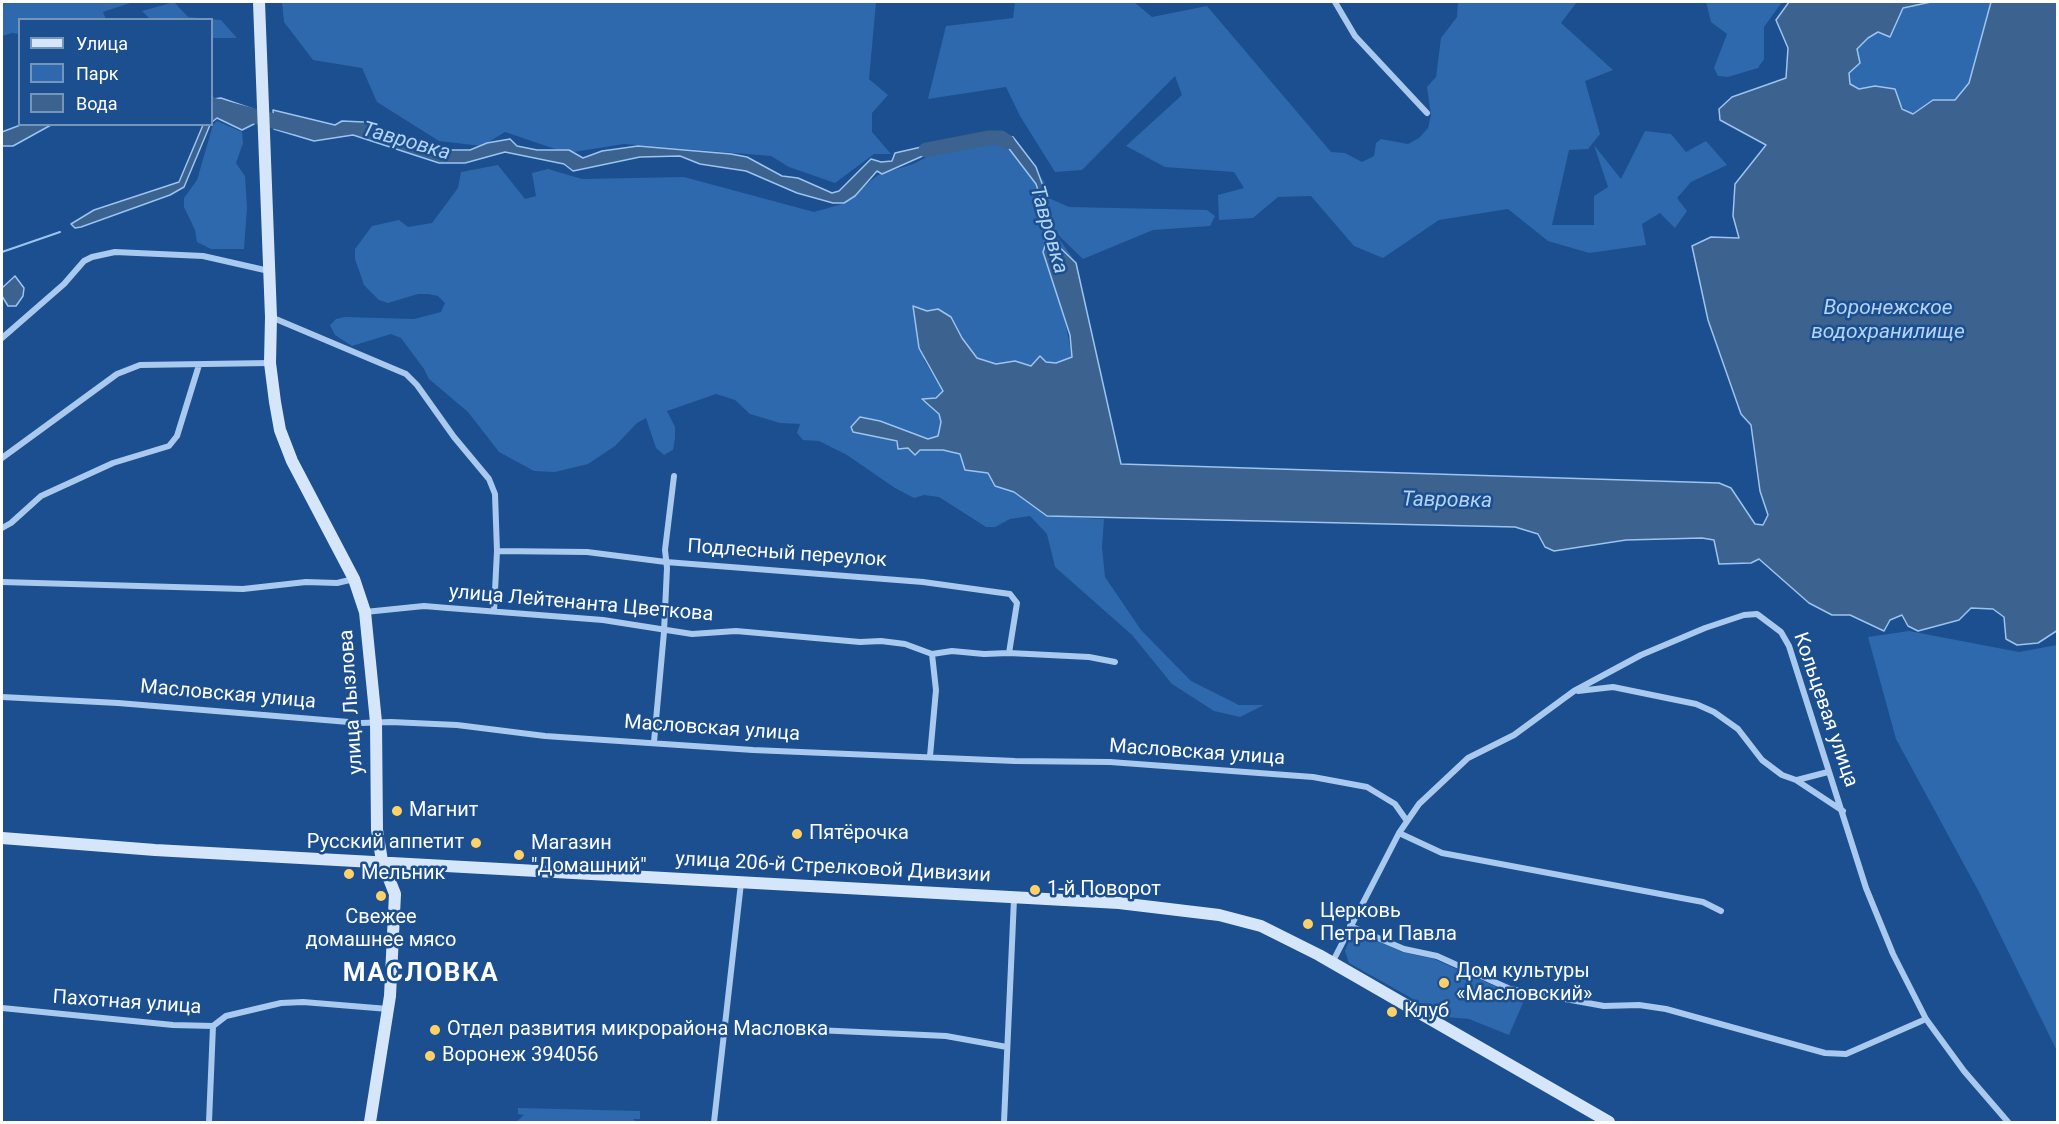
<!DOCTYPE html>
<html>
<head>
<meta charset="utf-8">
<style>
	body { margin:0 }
	#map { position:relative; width:2059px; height:1124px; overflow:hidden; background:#1b4f8f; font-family:Roboto,sans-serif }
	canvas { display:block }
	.frame { position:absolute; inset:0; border:3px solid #fff; pointer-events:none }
	.legend { position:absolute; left:18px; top:18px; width:195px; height:108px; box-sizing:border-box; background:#1b4f8f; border:2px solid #7695bc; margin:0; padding:8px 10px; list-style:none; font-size:18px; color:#fff }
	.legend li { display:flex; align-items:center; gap:12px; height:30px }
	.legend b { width:30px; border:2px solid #7695bc }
</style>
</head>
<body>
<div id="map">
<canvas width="2059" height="1124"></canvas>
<div class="frame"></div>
<ul class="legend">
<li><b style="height:8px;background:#d6e6fa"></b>Улица</li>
<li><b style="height:16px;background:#2e69ad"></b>Парк</li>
<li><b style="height:16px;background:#3c6290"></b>Вода</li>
</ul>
</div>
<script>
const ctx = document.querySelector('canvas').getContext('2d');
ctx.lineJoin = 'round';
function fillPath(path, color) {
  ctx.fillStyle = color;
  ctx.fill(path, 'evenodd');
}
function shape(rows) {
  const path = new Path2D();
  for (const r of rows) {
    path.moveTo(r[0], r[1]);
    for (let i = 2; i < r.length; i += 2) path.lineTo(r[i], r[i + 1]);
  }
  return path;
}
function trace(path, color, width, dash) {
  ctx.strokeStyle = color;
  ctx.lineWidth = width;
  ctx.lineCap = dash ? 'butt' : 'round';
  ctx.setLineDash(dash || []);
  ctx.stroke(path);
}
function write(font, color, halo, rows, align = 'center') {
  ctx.font = font + ' Roboto,sans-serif';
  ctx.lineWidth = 5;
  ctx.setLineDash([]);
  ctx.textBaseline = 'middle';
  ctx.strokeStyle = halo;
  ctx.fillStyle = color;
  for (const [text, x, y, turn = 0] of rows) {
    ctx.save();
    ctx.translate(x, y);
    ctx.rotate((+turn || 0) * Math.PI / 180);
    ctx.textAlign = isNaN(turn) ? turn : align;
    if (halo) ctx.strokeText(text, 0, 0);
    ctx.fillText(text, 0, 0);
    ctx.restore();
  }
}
fillPath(shape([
	[2,2,133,2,103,12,106,19,20,20,19,34,12,33,2,36],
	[174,2,188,17,221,20,237,38,212,38,212,20,150,19,142,11],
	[282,2,876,2,869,79,888,95,872,113,872,132,891,154,874,154,835,183,789,167,771,156,624,144,567,153,505,132,482,146,439,141,377,102,362,68,313,60,284,22],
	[1015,2,1134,2,1152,17,1207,6,1331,152,1345,153,1362,162,1374,156,1376,143,1381,139,1408,144,1419,138,1428,128,1431,115,1427,87,1436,77,1441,38,1457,17,1458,2,1577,2,1561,23,1613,70,1585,81,1600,134,1588,149,1569,150,1552,225,1594,225,1594,196,1608,187,1594,145,1621,179,1645,131,1671,134,1686,152,1706,141,1727,165,1691,182,1677,198,1687,211,1675,228,1660,213,1642,224,1646,245,1589,253,1548,241,1508,209,1439,220,1383,258,1354,246,1311,196,1278,197,1253,218,1219,220,1218,195,1244,188,1234,172,1165,167,1126,146,1182,95,1175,76,1082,170,1055,172,1020,116,1006,87,928,99,946,26,1013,18],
	[1706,2,1782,2,1764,27,1764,59,1758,68,1728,77,1718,76,1714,68,1727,34,1711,22],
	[1931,2,1991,2,1969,83,1955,100,1933,100,1913,115,1875,86,1859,89,1850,84,1849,73,1860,63,1857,49,1868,38,1897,21,1903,8],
	[217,121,242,132,243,143,236,163,245,176,247,208,244,249,211,249,197,242,195,230,184,207,184,198,197,180,213,125],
	[987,139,1007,146,1032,164,1049,189,1051,199,1069,207,1207,210,1215,216,1210,226,1153,230,1083,259,1053,230,1076,263,1049,237,1072,357,1056,363,1031,366,1015,361,996,364,977,358,962,338,956,325,938,309,927,311,924,360,943,391,936,398,922,398,922,401,931,405,939,414,941,422,938,437,928,439,905,433,853,432,881,436,898,443,898,448,943,450,960,454,988,472,995,486,1014,492,1047,516,1104,519,1102,547,1105,577,1141,630,1191,681,1239,705,1264,705,1240,717,1214,711,1172,684,1132,635,1055,567,1047,534,1030,516,1010,519,995,527,986,527,939,497,924,495,914,498,895,488,847,455,819,441,803,440,797,433,800,424,780,423,750,414,735,400,716,394,667,411,675,427,675,438,673,450,664,455,656,448,646,418,637,423,615,446,588,464,555,472,534,471,499,452,468,412,429,379,424,369,401,338,391,334,352,346,335,335,330,325,336,319,345,317,414,319,441,312,445,303,438,296,428,294,418,294,388,303,379,300,364,285,355,259,355,249,372,226,399,220,408,227,432,223,458,188,461,172,498,165,525,199,536,196,532,173,548,169,582,179,684,177,814,212,842,204,878,175,913,164,949,146],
	[1909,631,2019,652,2057,645,2057,1051,1980,894,1896,739,1868,637],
	[1353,930,1402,952,1434,959,1508,992,1526,996,1509,1035,1469,1019,1445,1017,1349,963,1345,951],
	[518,1108,640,1111,640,1119,633,1119,636,1122,516,1122,524,1115,518,1114]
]), '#2e69ad');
const water = shape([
	[1789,2,1931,2,1903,8,1890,37,1878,32,1868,38,1857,49,1860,63,1849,73,1850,84,1859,89,1875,86,1895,89,1902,109,1913,114,1933,100,1955,100,1969,83,1991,2,2057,2,2058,630,2038,643,2017,645,2006,639,2004,617,1993,609,1971,608,1959,620,1918,631,1908,626,1902,615,1890,620,1884,631,1850,615,1832,615,1809,603,1759,559,1751,563,1719,564,1714,540,1702,538,1626,540,1554,551,1545,547,1538,534,1515,527,1047,516,1014,492,995,486,988,473,965,470,960,454,943,450,920,450,915,455,908,448,898,449,897,441,853,432,851,427,860,417,880,421,928,439,938,436,941,422,939,414,922,399,936,398,943,391,919,348,913,306,927,311,938,309,951,317,962,338,977,358,996,364,1015,361,1031,366,1040,356,1046,362,1056,363,1072,357,1070,335,1043,252,1045,246,1042,202,1036,184,1007,146,988,138,943,147,882,174,877,171,855,196,844,203,833,203,797,193,746,171,700,164,680,156,640,157,573,171,564,164,505,152,465,163,439,163,353,135,314,141,274,129,273,110,335,125,342,121,364,122,438,150,470,150,487,143,510,139,517,146,537,150,569,150,583,158,602,151,638,146,731,154,747,157,782,176,798,178,832,193,839,191,871,159,881,162,892,161,895,153,974,135,990,133,1013,137,1036,167,1044,189,1052,240,1076,263,1121,464,1719,483,1731,488,1755,524,1763,525,1768,515,1760,491,1751,425,1741,414,1708,320,1692,246,1711,237,1739,238,1733,216,1735,184,1766,145,1720,120,1719,109,1732,97,1786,78,1788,48,1776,20,1789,2],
	[212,96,213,99,221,98,253,109,254,124,242,130,217,118,212,122,212,96],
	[23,124,51,125,13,146,2,146,2,132,23,124],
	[203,125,210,125,184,187,170,195,81,227,75,228,71,224,94,210,179,182,203,125],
	[15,276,24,288,23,296,16,306,8,306,2,296,2,288,15,276]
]);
fillPath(water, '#3c6290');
trace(water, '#9cc4f0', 1.5);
trace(shape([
	[2,252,60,232]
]), '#9cc4f0', 2);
trace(shape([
	[212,105,293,126],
	[926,150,988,138,1001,138,1007,142]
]), '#3c6290', 15);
trace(shape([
	[1335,2,1355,36,1427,113],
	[271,317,406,374,417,385,454,437,489,479,495,494,497,551,494,611],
	[2,338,64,284,84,261,92,257,115,252,203,256,269,271],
	[2,458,117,374,140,365,270,363],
	[2,528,11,523,41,496,113,463,169,446,177,436,199,365],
	[497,551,587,552,666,562,923,582,1010,594,1017,603,1009,653],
	[2,582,243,589,306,582,337,583,354,579],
	[365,612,424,606,448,608,603,620,692,634,736,631,860,642,881,641,905,644,932,654,952,651,984,654,1009,653,1089,657,1115,662],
	[1578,691,1613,687,1696,704,1714,712,1738,729,1762,760,1782,775,1796,780,1843,811],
	[2,697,118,703,361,723,391,722,457,725,545,736,753,750,1015,761,1110,762,1313,777,1367,787,1395,804,1407,821],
	[654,742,664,632,667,568,665,550,674,476],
	[930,756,936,690,932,654],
	[1797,780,1828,772],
	[1399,833,1442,853,1703,902,1721,911],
	[1350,926,1404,949,1437,956,1510,989,1604,1006,1639,1005,1666,1009,1825,1053,1846,1054,1926,1019],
	[1332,963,1399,833,1419,804,1468,758,1514,735,1574,691,1641,655,1705,628,1744,615,1757,614,1781,632,1789,646,1866,888,1893,954,1926,1019,1964,1071,2008,1122],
	[2,1008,173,1025,213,1026,226,1016,281,1003,303,1002,388,1009],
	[787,1026,816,1030,946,1036,1007,1047],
	[209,1122,213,1026],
	[714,1122,741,883],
	[1004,1122,1014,899]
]), '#a9c9ee', 6);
trace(shape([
	[259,2,271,317,270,363,275,402,280,430,292,461,354,579,365,612,376,722,377,830,382,861,395,894,390,996,370,1122],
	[2,838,155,850,1119,903,1219,915,1261,926,1319,955,1609,1122]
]), '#d6e6fa', 12);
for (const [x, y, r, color] of [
	[397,811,6,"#ffd166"],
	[797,834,6,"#ffd166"],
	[476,843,6,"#ffd166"],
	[519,855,6,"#ffd166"],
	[349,874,6,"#ffd166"],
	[1035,890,6,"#ffd166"],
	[381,896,6,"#ffd166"],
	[1308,924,6,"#ffd166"],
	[1444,983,6,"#ffd166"],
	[1392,1012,6,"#ffd166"],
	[435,1030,6,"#ffd166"],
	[430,1056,6,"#ffd166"]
]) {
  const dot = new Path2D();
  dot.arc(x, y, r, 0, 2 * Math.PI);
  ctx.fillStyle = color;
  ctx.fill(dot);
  trace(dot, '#1b4f8f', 2);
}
write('20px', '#fff', '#1b4f8f', [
	["Подлесный переулок",787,554,4],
	["улица Лейтенанта Цветкова",581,604,5],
	["Масловская улица",228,695,5],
	["улица Лызлова",352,702,-94],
	["Кольцевая улица",1825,710,71],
	["Масловская улица",712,729,4],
	["Масловская улица",1197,753,4],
	["улица 206-й Стрелковой Дивизии",833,868,3],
	["Пахотная улица",127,1003,4]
]);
write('20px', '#fff', '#1b4f8f', [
	["Магнит",409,811],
	["Пятёрочка",809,834],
	["Русский аппетит",464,843,"right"],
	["Магазин",531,844],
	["\"Домашний\"",531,867],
	["Мельник",361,874],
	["1-й Поворот",1047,890],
	["Церковь",1320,912],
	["Петра и Павла",1320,935],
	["Свежее",381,918,"center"],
	["домашнее мясо",381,941,"center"],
	["Дом культуры",1456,972],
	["«Масловский»",1456,995],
	["Клуб",1404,1012],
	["Отдел развития микрорайона Масловка",447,1030],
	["Воронеж 394056",442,1056]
], 'left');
write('italic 21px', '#b5d3f5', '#1b4f8f', [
	["Тавровка",406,142,16],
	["Тавровка",1048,230,74],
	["Воронежское",1888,309],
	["водохранилище",1888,333],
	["Тавровка",1447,501,1]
]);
ctx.letterSpacing = '1.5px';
write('bold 26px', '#fff', '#1b4f8f', [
	["МАСЛОВКА",421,974]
]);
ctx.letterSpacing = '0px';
</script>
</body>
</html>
